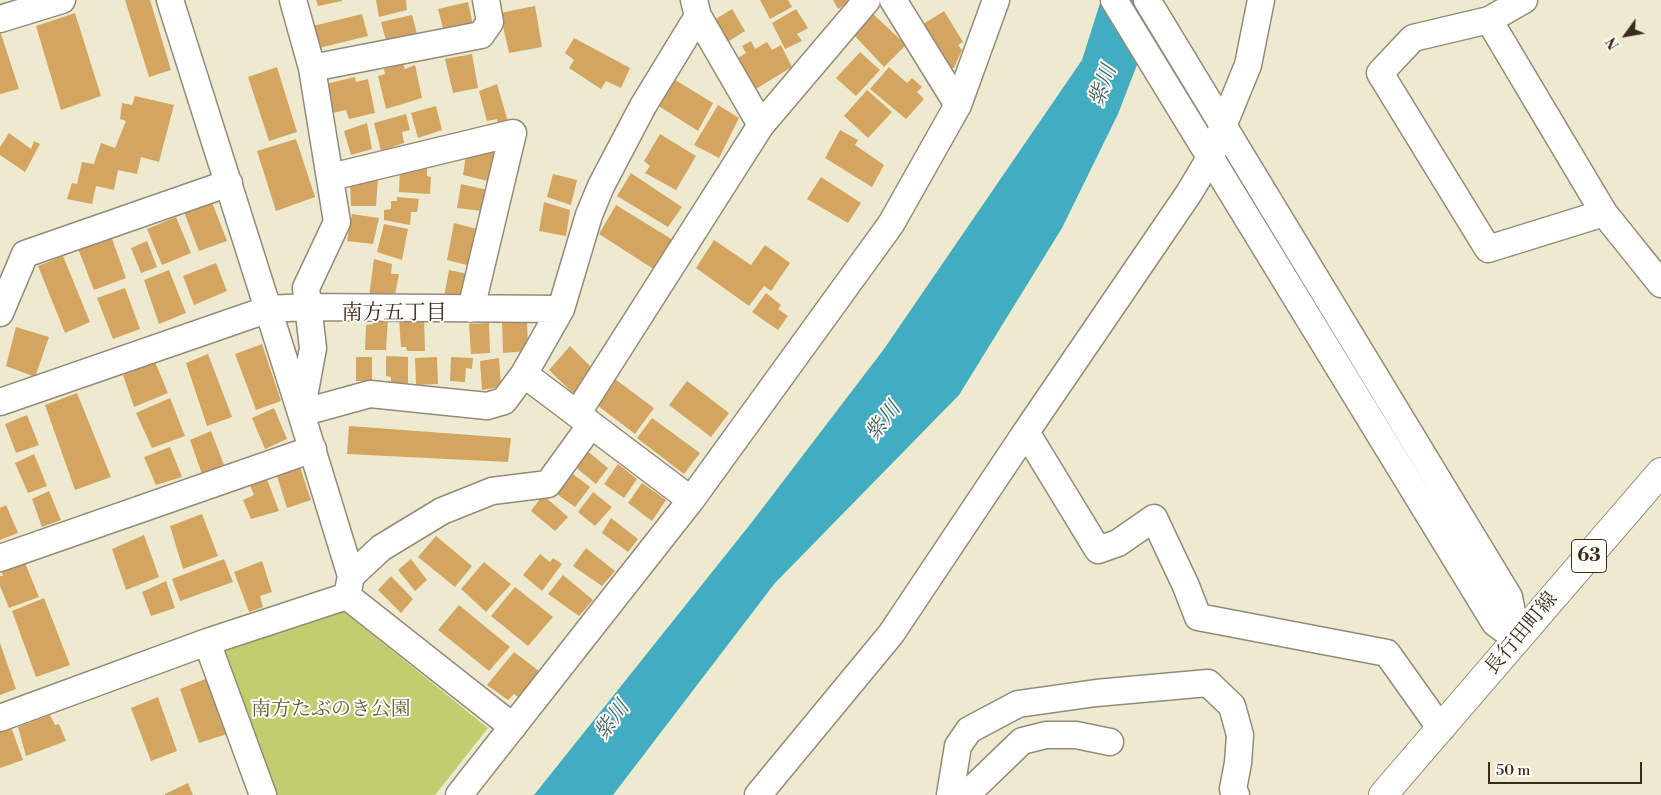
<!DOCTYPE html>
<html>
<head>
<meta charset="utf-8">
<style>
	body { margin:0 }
	#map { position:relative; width:1661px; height:795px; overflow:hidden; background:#eeead0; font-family:"Libre Bodoni",serif }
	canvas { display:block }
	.north { position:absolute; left:1601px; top:10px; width:50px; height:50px; -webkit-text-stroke:4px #fdfcf7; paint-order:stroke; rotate:238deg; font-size:14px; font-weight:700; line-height:20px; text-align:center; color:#3b2a1e }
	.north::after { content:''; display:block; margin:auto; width:18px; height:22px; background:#3b2a1e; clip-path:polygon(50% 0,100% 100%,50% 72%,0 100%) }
	.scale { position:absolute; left:1488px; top:762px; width:154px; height:22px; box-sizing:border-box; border:2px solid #3b2a1e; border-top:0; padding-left:6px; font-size:15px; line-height:18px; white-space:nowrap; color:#3b2a1e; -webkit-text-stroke:4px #fdfcf7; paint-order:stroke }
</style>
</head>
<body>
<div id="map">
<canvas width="1661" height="795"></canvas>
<div class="north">N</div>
<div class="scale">50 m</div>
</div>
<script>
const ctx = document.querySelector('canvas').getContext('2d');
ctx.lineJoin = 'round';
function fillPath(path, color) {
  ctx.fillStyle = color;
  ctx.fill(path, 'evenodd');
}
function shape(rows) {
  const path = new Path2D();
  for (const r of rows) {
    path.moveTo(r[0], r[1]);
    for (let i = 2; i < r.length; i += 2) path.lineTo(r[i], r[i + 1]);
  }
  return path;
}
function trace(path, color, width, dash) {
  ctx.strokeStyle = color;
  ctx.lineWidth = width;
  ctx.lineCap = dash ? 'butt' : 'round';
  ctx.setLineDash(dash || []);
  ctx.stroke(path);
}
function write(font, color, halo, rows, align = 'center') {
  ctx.font = font + ' "Libre Bodoni","Noto Serif JP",serif';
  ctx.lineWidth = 4;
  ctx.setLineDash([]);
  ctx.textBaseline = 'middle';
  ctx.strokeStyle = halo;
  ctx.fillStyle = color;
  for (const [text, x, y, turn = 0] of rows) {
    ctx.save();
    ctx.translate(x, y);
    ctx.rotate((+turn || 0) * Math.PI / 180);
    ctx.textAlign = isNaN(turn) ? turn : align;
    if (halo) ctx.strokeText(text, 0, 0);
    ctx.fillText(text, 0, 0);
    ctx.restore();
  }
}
fillPath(shape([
	[343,611,488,728,435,795,271,795,219,652]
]), '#c1cd6f');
fillPath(shape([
	[1101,0,1162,0,1118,114,1062,228,959,395,775,583,613,795,534,795,752,522,884,349,1082,60]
]), '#42acc1');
fillPath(shape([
	[125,0,150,0,171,70,149,77],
	[316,0,342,0,342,1,318,6],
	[376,0,406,0,407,10,379,17],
	[760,0,788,0,792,7,770,19],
	[833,0,854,0,838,9],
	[468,2,474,30,445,36,438,9],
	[535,6,542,47,509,53,500,13],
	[732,9,745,31,726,43,714,20],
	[796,9,808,28,797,34,802,41,785,49,772,23],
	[944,11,963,42,958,45,962,50,954,68,942,68,917,28],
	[75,13,101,96,61,110,36,26],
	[872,13,906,45,884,67,853,34],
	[362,14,368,36,319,48,313,26],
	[412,15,418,37,387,44,381,22],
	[0,31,19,89,0,94],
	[574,38,630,68,621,88,606,81,601,89,569,68,574,60,565,53],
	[751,41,755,49,767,42,772,50,781,45,792,67,754,90,733,61,746,53,742,46],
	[860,52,880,70,856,96,836,78],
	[472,54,478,88,453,93,445,59],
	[403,64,405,69,415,65,422,98,386,109,378,76,385,74,384,69],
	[277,67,297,132,269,141,248,77],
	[889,67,907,83,912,78,922,87,917,92,924,99,906,119,870,89],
	[355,77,356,82,368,79,375,113,349,119,346,110,332,113,326,84],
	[672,78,713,103,698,131,657,105],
	[497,84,508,122,498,125,497,119,487,121,479,91],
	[867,90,892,112,868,138,844,116],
	[135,96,174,105,159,162,141,157,137,174,118,170,114,190,96,186,92,204,67,199,72,183,77,184,82,162,94,164,101,143,115,148,126,121,120,119,122,103,132,105],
	[718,105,739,118,719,158,694,145],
	[436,106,442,130,418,138,411,113],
	[406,114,410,130,402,132,404,143,381,151,374,123],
	[367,123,372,149,351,155,344,131],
	[840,130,858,140,855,145,884,165,872,187,825,158],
	[9,133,31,149,34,141,40,144,25,172,0,155,0,147],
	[660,134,696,156,676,190,645,173,650,166,644,161],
	[296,139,315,197,276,211,257,151],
	[467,148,497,154,492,182,463,175],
	[427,164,427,176,431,177,430,194,399,192,400,166],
	[631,173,682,207,668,227,617,196],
	[553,174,577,180,571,205,547,197],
	[821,177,861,203,848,223,807,199],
	[378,178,376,206,351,206,350,183],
	[461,184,488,190,483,211,457,208],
	[210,197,227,241,199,251,182,207],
	[397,197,419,199,417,212,411,212,410,225,384,220,384,210,391,209,391,201,397,201],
	[544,202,570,210,566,236,539,231],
	[616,205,673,240,655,270,599,234],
	[352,214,379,218,373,244,347,241],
	[176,217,191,253,162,265,147,229],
	[454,223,477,229,471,266,447,260],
	[384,224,408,229,402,260,377,252],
	[110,233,126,278,94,290,77,246],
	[714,240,751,265,765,245,790,263,771,291,764,286,749,306,696,268],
	[147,241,157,267,141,273,131,248],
	[63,256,90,322,65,333,38,266],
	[374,259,392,264,391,274,399,274,394,300,369,297],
	[216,263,227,291,194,305,183,276],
	[169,270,186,313,159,324,144,280],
	[449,270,468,274,463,299,444,297],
	[125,288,140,329,113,339,97,298],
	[766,293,781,305,778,309,788,316,778,330,752,312],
	[424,316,425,351,407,351,406,347,401,347,399,318],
	[374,318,388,319,386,350,365,350,366,325,373,324],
	[527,319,528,351,503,353,502,320],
	[489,323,490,353,471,354,469,324],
	[16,327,49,337,35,377,6,366],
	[262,344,281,401,256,410,235,354],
	[570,346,594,370,575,395,549,370],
	[208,354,232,417,207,426,186,363],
	[386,356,408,357,408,383,391,384,391,377,386,376],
	[356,357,372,357,372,381,356,381],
	[437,357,438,384,416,385,415,358],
	[451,357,473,358,472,369,466,368,465,382,450,381],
	[499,358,501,387,482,390,480,361],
	[155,362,168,393,134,407,123,375],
	[615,379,654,408,635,434,597,405],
	[687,381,729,413,711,437,669,405],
	[77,393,111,477,75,490,45,405],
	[170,398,185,436,152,448,136,413],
	[274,408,287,439,265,449,252,418],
	[27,415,39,445,16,453,5,424],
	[652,418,700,453,684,474,637,438],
	[349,426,511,438,508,462,347,454],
	[211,431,224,465,202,474,190,440],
	[170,447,182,477,156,485,144,457],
	[585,449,608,468,596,484,573,465],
	[34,454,47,486,28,493,15,463],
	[299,464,311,500,287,508,276,473],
	[618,464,637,479,624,498,604,484],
	[569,471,590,487,575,507,554,492],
	[265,474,279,511,251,519,243,500,254,495,248,481],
	[642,483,666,500,652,521,628,503],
	[49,491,61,520,42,527,32,499],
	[593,492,612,507,595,526,578,512],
	[543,495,568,517,555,531,531,511],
	[6,505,18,533,0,540,0,508],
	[202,514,218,556,183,569,170,526],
	[611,518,638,539,628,552,602,533],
	[144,535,159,577,126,590,112,549],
	[436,536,472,566,455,587,418,557],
	[586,548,615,571,602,586,573,566],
	[540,554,550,562,553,558,562,564,542,591,523,575],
	[23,558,39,597,9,608,0,586,0,576,3,576,0,568],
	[224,559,233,582,180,601,172,579],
	[411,559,427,580,415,591,398,570],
	[262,561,272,592,260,596,263,607,249,612,234,572],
	[484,562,511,584,486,612,461,589],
	[563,575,593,600,579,616,548,594],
	[391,576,413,599,401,613,378,590],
	[166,581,175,608,151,616,142,592],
	[515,587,553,617,528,646,491,616],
	[44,598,70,665,36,677,12,611],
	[459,605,510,647,489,671,438,630],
	[0,643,16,689,0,695],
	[514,652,539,671,519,698,514,694,508,700,487,685],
	[208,678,227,734,199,743,180,689],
	[158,697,177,751,151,761,131,708],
	[50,715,55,725,59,724,66,741,26,756,18,727],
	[11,727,23,760,0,768,0,731],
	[188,783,193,795,165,795,165,794]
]), '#d4a561');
const minor = shape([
	[293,0,312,68,337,222,306,288,313,348,301,413,370,394,487,406,504,401,524,374,561,309,589,215,601,186,643,106,698,16,694,0],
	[893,0,958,105],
	[1114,0,1495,623,1517,639],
	[1147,0,1509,597,1517,639],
	[1261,0,1248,65,1210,158,1189,193,1026,432,1098,550,1118,543,1154,518,1186,586,1198,617,1387,653,1441,729],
	[1524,0,1489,20,1604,213,1661,284],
	[698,16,761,125],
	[0,19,62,0],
	[1489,20,1413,38,1380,73,1488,249,1604,213],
	[312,68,481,35,490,22,486,0],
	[331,177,513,133,471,309],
	[0,313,25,254,229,183],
	[524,374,691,500],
	[0,402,269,309,306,307,561,309],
	[577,414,761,125,867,0],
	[0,558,313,449],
	[351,576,381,548,442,511,492,491,548,484,590,426],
	[347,596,513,727],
	[207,642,263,795],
	[0,718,207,642,347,596,351,576,301,413,170,0],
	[459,795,691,500,891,224,958,105,996,0],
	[758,795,891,634,1026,432],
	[950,795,958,746,969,730,1018,704,1096,693,1208,683,1232,706,1240,735,1238,763,1233,789,1236,795],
	[966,795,1022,741,1046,735,1076,735,1110,742]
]);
const major = shape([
	[1383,795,1661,472]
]);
trace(minor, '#948a77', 29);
trace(major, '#948a77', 30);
trace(minor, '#fff', 26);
trace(major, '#fff', 28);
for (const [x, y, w] of [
	[1589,556,35]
]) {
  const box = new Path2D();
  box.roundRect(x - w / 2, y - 16.5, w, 33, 4);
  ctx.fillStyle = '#fdfcf7';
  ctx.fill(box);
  trace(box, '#3b2a1e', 1);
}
write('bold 19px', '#3b2a1e', null, [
	["63",1589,556]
]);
write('20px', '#3b2a1e', '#fdfcf7', [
	["長行田町線",1522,634,-50]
]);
write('20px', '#635b36', '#fdfcf7', [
	["南方たぶのき公園",331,710]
]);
write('italic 21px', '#3e5e5f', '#fdfcf7', [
	["紫川",1104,86,-70],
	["紫川",884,422,-52],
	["紫川",613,721,-53]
]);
write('21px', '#3b2a1e', '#fdfcf7', [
	["南方五丁目",394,314]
]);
</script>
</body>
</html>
